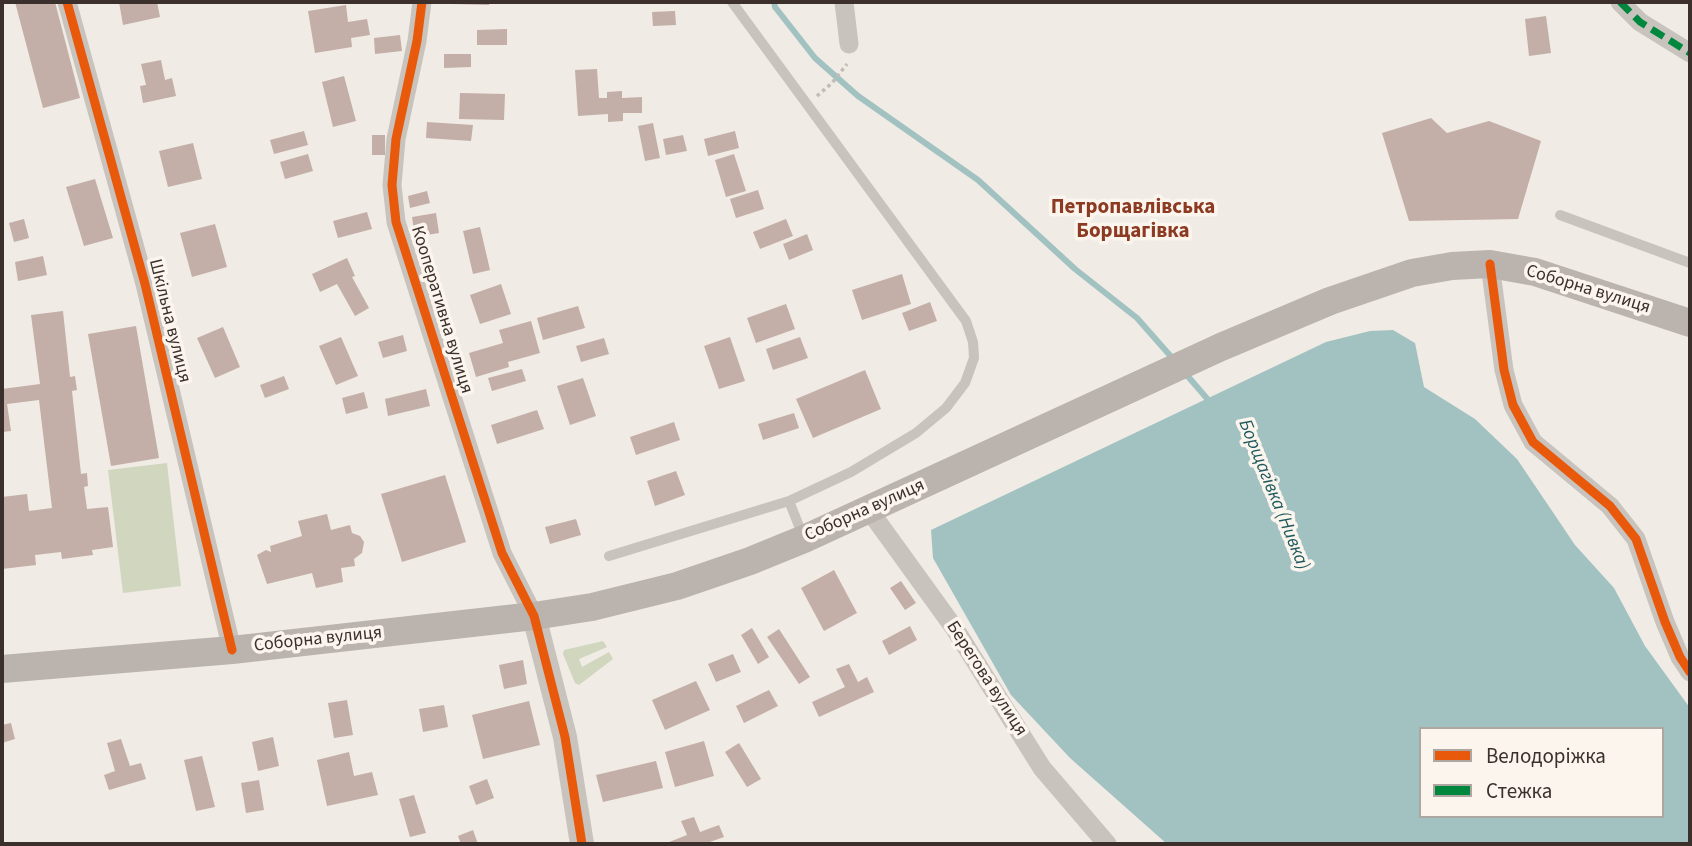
<!DOCTYPE html>
<html>
<head>
<meta charset="utf-8">
<style>
	body { margin:0 }
	#map { position:relative; width:1692px; height:846px; overflow:hidden; background:#f0ebe5; font-family:"Source Sans 3",sans-serif }
	canvas { display:block }
	.frame { position:absolute; inset:0; border:4px solid #3b302b; pointer-events:none }
	.legend { position:absolute; left:1419px; top:727px; width:245px; height:91px; box-sizing:border-box; background:#fbf5ee; border:2px solid #aea6a0; margin:0; padding:9px 12px; list-style:none; font-size:21px; color:#3b302b }
	.legend li { display:flex; align-items:center; gap:14px; height:35px }
	.legend b { width:35px; border:2px solid #aea6a0 }
</style>
</head>
<body>
<div id="map">
<canvas width="1692" height="846"></canvas>
<div class="frame"></div>
<ul class="legend">
<li><b style="height:9px;background:#e8590c"></b>Велодоріжка</li>
<li><b style="height:9px;background:#00873e"></b>Стежка</li>
</ul>
</div>
<script>
const ctx = document.querySelector('canvas').getContext('2d');
ctx.lineJoin = 'round';
function fillPath(path, color) {
  ctx.fillStyle = color;
  ctx.fill(path, 'evenodd');
}
function shape(rows) {
  const path = new Path2D();
  for (const r of rows) {
    path.moveTo(r[0], r[1]);
    for (let i = 2; i < r.length; i += 2) path.lineTo(r[i], r[i + 1]);
  }
  return path;
}
function trace(path, color, width, dash) {
  ctx.strokeStyle = color;
  ctx.lineWidth = width;
  ctx.lineCap = dash ? 'butt' : 'round';
  ctx.setLineDash(dash || []);
  ctx.stroke(path);
}
function write(font, color, halo, rows, align = 'center') {
  ctx.font = font + ' "Source Sans 3",sans-serif';
  ctx.lineWidth = 7;
  ctx.setLineDash([]);
  ctx.textBaseline = 'middle';
  ctx.strokeStyle = halo;
  ctx.fillStyle = color;
  for (const [text, x, y, turn = 0] of rows) {
    ctx.save();
    ctx.translate(x, y);
    ctx.rotate((+turn || 0) * Math.PI / 180);
    ctx.textAlign = isNaN(turn) ? turn : align;
    if (halo) ctx.strokeText(text, 0, 0);
    ctx.fillText(text, 0, 0);
    ctx.restore();
  }
}
fillPath(shape([
	[167,463,181,586,123,593,108,470],
	[603,641,607,647,579,659,582,667,609,652,613,659,579,685,575,683,563,654,564,650]
]), '#d1d6bf');
fillPath(shape([
	[1393,330,1415,343,1424,387,1475,419,1517,459,1575,545,1614,588,1645,646,1690,708,1690,844,1167,844,1070,758,1011,695,933,558,931,530,1326,342,1370,331],
	[1421,729,1662,729,1662,816,1421,816]
]), '#a1c2c1');
trace(shape([
	[774,2,775,7,815,58,858,96,978,180,1075,269,1137,318,1174,360],
	[1185,373,1210,402]
]), '#a1c2c1', 6);
fillPath(shape([
	[15,2,55,2,80,98,43,108],
	[119,2,157,2,160,17,123,25],
	[452,2,489,2,489,5,452,4],
	[346,5,348,22,367,19,370,35,351,38,352,47,315,53,308,11],
	[675,11,676,25,653,26,652,12],
	[1546,16,1551,53,1529,56,1525,19],
	[507,29,507,45,477,45,477,30],
	[400,35,402,51,375,54,374,38],
	[444,54,471,54,471,67,444,68],
	[161,60,165,80,172,78,176,96,143,103,140,86,146,85,141,64],
	[597,69,599,98,607,98,607,92,622,91,622,98,642,97,642,113,623,113,623,121,608,122,608,114,578,116,575,70],
	[344,76,356,121,333,127,322,82],
	[460,93,505,94,504,120,459,119],
	[1431,118,1447,133,1489,121,1541,141,1518,219,1409,221,1382,133],
	[427,122,473,125,471,141,426,138],
	[653,123,660,158,645,161,638,126],
	[304,131,308,145,274,154,270,140],
	[735,131,739,148,708,156,704,139],
	[372,135,385,135,385,155,372,155],
	[683,135,687,151,666,155,663,139],
	[193,143,202,179,168,187,159,151],
	[308,154,313,171,285,179,280,162],
	[734,154,746,191,726,197,715,160],
	[95,179,113,238,84,246,66,187],
	[758,190,764,209,736,218,730,199],
	[427,191,430,203,410,208,408,196],
	[367,212,372,229,338,238,333,221],
	[436,213,439,233,415,237,412,217],
	[24,219,29,238,14,242,9,223],
	[786,219,793,236,760,249,753,232],
	[215,224,227,267,192,277,180,233],
	[480,227,490,270,473,274,463,231],
	[807,234,813,250,789,260,783,244],
	[43,256,47,275,18,281,15,262],
	[347,258,355,276,352,277,369,308,355,316,337,284,320,292,312,274],
	[902,274,911,304,862,320,852,290],
	[501,284,511,314,480,324,470,295],
	[930,302,937,321,909,331,902,313],
	[786,304,795,329,756,343,747,318],
	[578,306,585,328,543,340,537,318],
	[63,311,70,377,75,376,77,390,72,391,81,474,87,473,88,486,84,487,87,509,108,507,113,547,92,550,93,555,62,559,61,552,35,555,36,565,2,569,2,497,27,494,29,511,52,508,39,400,7,404,11,431,2,432,2,389,40,384,31,315],
	[531,321,540,353,508,362,509,367,476,377,469,353,503,343,499,330],
	[136,326,159,458,111,466,88,334],
	[223,327,240,367,215,378,197,338],
	[403,335,407,351,383,358,378,342],
	[341,337,358,376,336,385,319,346],
	[730,337,745,381,719,389,704,346],
	[800,337,808,358,773,370,766,349],
	[604,338,609,354,581,362,576,346],
	[522,369,526,381,492,391,488,378],
	[865,370,881,409,813,438,796,399],
	[284,376,289,389,265,398,260,385],
	[583,378,596,416,570,425,557,386],
	[426,389,430,406,388,416,385,399],
	[364,392,368,408,346,414,342,398],
	[537,410,544,429,497,444,491,425],
	[794,413,799,428,763,440,758,424],
	[674,422,680,440,636,455,630,437],
	[676,471,685,495,655,506,647,481],
	[445,475,466,542,402,562,381,494],
	[327,514,331,530,350,525,352,533,360,536,364,542,362,553,354,559,355,566,341,568,343,582,316,588,312,573,267,584,257,555,266,550,271,552,270,546,302,536,298,521],
	[576,519,581,535,550,544,545,527],
	[834,570,857,613,824,631,801,588],
	[901,581,916,603,905,610,890,588],
	[910,626,917,640,889,655,882,641],
	[752,628,769,657,758,664,741,635],
	[779,629,810,677,799,684,767,637],
	[733,654,741,672,716,682,708,664],
	[523,660,527,684,504,689,499,665],
	[849,664,858,682,867,677,874,692,819,717,812,702,845,687,836,669],
	[696,681,710,710,665,730,652,700],
	[769,690,778,706,744,723,736,706],
	[347,700,353,735,334,738,328,703],
	[529,701,540,745,483,759,472,715],
	[444,705,448,727,423,732,419,709],
	[11,723,15,739,2,743,2,725],
	[273,737,279,766,258,771,252,742],
	[121,739,130,766,141,763,146,779,109,790,104,775,115,771,107,743],
	[704,741,714,776,675,787,665,752],
	[739,743,761,779,747,787,725,752],
	[349,752,354,776,372,772,378,795,327,806,317,760],
	[202,756,215,807,196,811,184,760],
	[656,761,663,788,603,802,596,775],
	[487,779,494,798,476,805,469,786],
	[259,780,264,810,246,813,241,783],
	[414,795,426,833,410,837,399,799],
	[694,817,700,832,719,825,724,837,704,844,664,844,687,835,681,821],
	[473,830,478,844,461,844,458,836]
]), '#c3afa7');
trace(shape([
	[817,96,832,83,847,64]
]), '#c2bbb6', 3.5, [3.5, 3.5]);
trace(shape([
	[732,2,966,321,973,342,974,358,965,383,946,408,916,433,851,472,789,501,803,536],
	[1560,215,1690,263],
	[609,556,789,501]
]), '#c9c3be', 10);
trace(shape([
	[67,2,145,284,232,650],
	[422,2,417,41,396,139,392,185,396,222,502,553,534,616],
	[844,2,849,44],
	[1620,2,1640,22,1690,53],
	[1490,264,1504,370,1513,405,1533,442,1610,506,1636,539,1665,622,1680,657,1690,672],
	[869,510,955,629,1042,768,1107,844]
]), '#c9c3be', 19);
trace(shape([
	[534,616,565,737,582,844]
]), '#c9c3be', 24);
trace(shape([
	[2,669,232,650,534,616,592,607,677,586,750,561,804,539,1221,347,1330,301,1412,273,1452,266,1490,264,1535,272,1690,323]
]), '#bab3ae', 28);
trace(shape([
	[1620,2,1640,22,1690,53]
]), '#00873e', 7, [14, 7]);
trace(shape([
	[67,2,145,284,232,650],
	[422,2,417,41,396,139,392,185,396,222,502,553,534,616,565,737,582,844],
	[1490,264,1504,370,1513,405,1533,442,1610,506,1636,539,1665,622,1680,657,1690,672]
]), '#e8590c', 9);
write('18px', '#3b302b', '#fbf5ee', [
	["Соборна вулиця",1588,290,17],
	["Кооперативна вулиця",441,310,73],
	["Шкільна вулиця",169,321,76],
	["Соборна вулиця",865,511,-24],
	["Соборна вулиця",318,640,-6],
	["Берегова вулиця",986,679,57]
]);
write('italic 19px', '#1f5a5e', '#fbf5ee', [
	["Борщагівка (Нивка)",1273,495,68]
]);
write('bold 21px', '#8c3b22', '#fbf5ee', [
	["Петропавлівська",1133,208],
	["Борщагівка",1133,232]
]);
</script>
</body>
</html>
